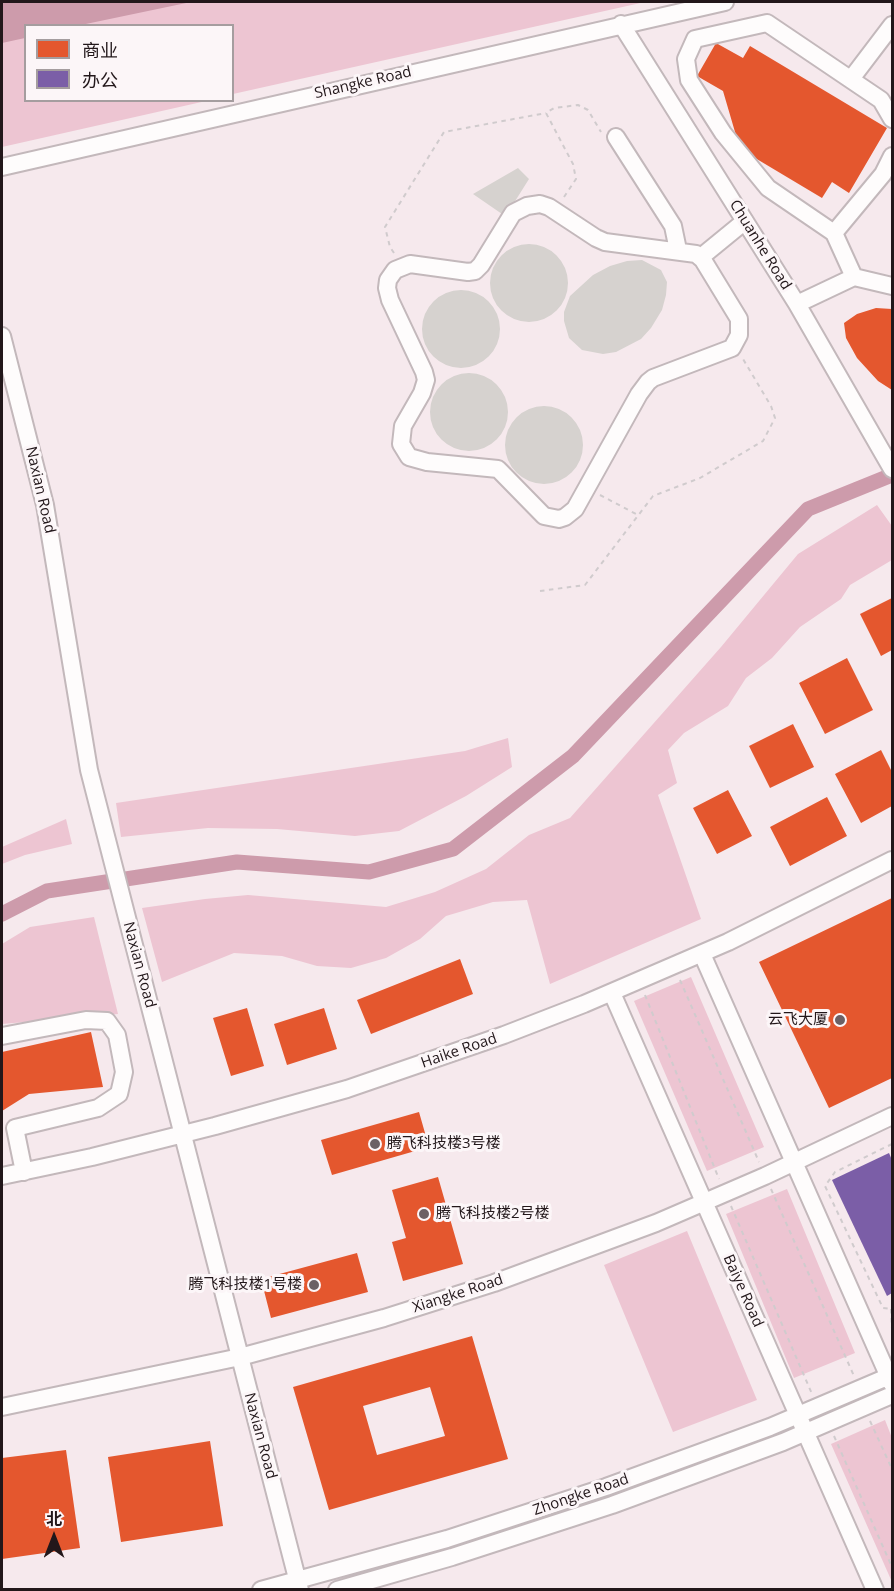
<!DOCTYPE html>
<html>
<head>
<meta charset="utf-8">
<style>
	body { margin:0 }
	#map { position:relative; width:894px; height:1591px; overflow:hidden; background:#f6e9ed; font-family:"Open Sans","Noto Sans SC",sans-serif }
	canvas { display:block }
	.frame { position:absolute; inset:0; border:3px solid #22171a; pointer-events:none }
	.legend { position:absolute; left:24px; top:24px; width:210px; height:78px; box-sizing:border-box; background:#fcf6f8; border:2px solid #a59d9f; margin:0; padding:8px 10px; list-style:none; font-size:18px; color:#22171a }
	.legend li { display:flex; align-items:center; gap:12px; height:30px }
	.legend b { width:30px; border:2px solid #a59d9f }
	.north { position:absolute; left:24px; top:1507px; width:60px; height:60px; -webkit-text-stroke:4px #fcf6f8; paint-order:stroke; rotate:0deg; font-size:16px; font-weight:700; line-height:24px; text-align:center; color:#22171a }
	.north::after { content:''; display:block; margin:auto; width:21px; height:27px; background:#22171a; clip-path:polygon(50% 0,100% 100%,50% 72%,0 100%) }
</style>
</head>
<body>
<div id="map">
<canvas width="894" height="1591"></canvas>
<div class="frame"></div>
<ul class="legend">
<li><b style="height:16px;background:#e4572e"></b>商业</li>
<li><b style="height:16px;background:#7b5ea7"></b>办公</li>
</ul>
<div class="north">北</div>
</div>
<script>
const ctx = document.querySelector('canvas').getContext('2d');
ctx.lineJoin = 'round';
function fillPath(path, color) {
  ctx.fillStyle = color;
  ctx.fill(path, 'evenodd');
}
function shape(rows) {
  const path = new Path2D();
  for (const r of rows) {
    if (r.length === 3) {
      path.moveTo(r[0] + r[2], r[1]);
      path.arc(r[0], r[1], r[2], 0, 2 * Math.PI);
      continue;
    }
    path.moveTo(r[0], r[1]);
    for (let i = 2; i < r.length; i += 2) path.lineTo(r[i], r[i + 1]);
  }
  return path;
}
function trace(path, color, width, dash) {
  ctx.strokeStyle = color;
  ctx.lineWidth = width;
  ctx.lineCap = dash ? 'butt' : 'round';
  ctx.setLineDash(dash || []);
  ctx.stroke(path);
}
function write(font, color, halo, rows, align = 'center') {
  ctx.font = font + ' "Open Sans","Noto Sans SC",sans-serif';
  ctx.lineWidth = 6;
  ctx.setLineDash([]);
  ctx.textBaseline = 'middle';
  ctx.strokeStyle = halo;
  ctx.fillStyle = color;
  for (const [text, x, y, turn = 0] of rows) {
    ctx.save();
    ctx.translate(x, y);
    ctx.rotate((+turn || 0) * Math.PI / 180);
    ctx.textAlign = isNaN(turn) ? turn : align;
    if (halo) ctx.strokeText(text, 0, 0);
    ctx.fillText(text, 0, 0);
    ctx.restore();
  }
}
fillPath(shape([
	[183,2,645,2,233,94,232,26,72,26],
	[25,36,26,100,206,101,2,147,2,41],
	[877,505,892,526,892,560,850,585,841,599,800,627,772,658,746,678,728,706,684,733,668,750,677,783,658,795,701,919,550,984,527,900,493,902,446,916,420,939,386,958,351,968,317,966,282,956,234,953,162,982,142,908,205,899,248,895,386,907,435,892,486,869,529,835,570,818,721,647,798,554],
	[508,738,512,767,466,796,399,831,355,836,277,829,208,828,121,837,116,803,465,751],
	[66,819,72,844,25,855,2,864,2,847],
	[94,917,118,1014,2,1024,2,944,30,927],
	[691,977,764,1147,707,1171,634,1001],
	[787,1189,855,1353,794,1378,726,1214],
	[687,1231,757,1400,673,1432,604,1265],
	[885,1420,892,1438,892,1582,831,1444]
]), '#edc5d2');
fillPath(shape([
	[2,2,191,2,81,25,26,26,25,38,2,43]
]), '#cd9bab');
fillPath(shape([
	[716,43,743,58,750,46,887,128,849,193,832,182,822,198,740,149,723,91,697,76],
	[876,308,892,309,892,390,878,381,857,358,846,338,844,323,857,314],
	[892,598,892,650,881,656,860,614],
	[847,658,873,710,825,734,799,683],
	[793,724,814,767,770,788,749,746],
	[881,750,892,772,892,806,861,823,835,774],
	[728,790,752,836,717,854,693,808],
	[827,797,847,836,790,866,770,827],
	[892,898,892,1078,829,1108,759,962],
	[460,959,473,994,371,1034,357,1000],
	[247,1008,264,1066,231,1076,213,1018],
	[324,1008,337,1049,287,1065,274,1024],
	[91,1032,103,1087,29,1094,2,1111,2,1052],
	[419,1112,429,1147,332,1175,321,1140],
	[438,1177,463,1264,403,1281,392,1242,406,1238,392,1190],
	[357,1253,368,1292,271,1318,261,1279],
	[472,1336,508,1459,329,1510,293,1387],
	[430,1387,445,1436,377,1455,363,1406],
	[210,1441,223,1526,121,1542,108,1457],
	[66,1450,80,1548,2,1559,2,1458]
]), '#e4572e');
fillPath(shape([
	[889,1153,892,1160,892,1293,887,1296,832,1180]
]), '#7b5ea7');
trace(shape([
	[2,914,47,891,237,862,369,872,453,849,573,756,808,509,892,475]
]), '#cd9bab', 15);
fillPath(shape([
	[518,168,529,179,507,214,502,214,473,194],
	[529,283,39],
	[642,260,661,270,667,282,666,295,662,310,651,328,641,339,616,352,603,354,582,350,569,338,564,321,564,312,570,296,593,275,610,266,627,261],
	[461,329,39],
	[469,412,39],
	[544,445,39]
]), '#d6d2cf');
const minor = shape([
	[621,24,797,304,892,469],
	[851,79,892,25],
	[616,137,673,226,678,250],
	[2,167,725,2],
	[540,204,549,207,596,238,605,242,696,254,703,260,739,319,739,335,732,348,653,378,648,382,639,394,575,509,565,517,559,519,544,516,498,469,427,462,409,457,401,444,403,426,422,393,426,380,424,372,390,300,387,288,388,280,395,270,410,264,468,272,475,271,481,265,513,213,527,206,540,204],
	[834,233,768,188,723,133,689,80,686,59,695,39,767,23,881,100,892,119],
	[701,257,745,221],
	[854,277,834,233,883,174,892,156],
	[797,304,854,277,892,286],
	[2,336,45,505,89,770,300,1590],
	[702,954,892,1384],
	[612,993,875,1590],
	[2,1036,86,1020,107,1021,117,1035,124,1072,119,1094,98,1108,15,1128,24,1172],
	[2,1176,92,1157,215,1126,347,1089,504,1035,584,1004,728,942,892,860],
	[2,1407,240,1357,384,1318,494,1283,656,1223,765,1176,892,1116],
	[261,1590,447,1539,606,1487,770,1427,892,1375],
	[337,1590,452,1557,612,1505,783,1442,892,1395]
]);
trace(minor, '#c3b8bb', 20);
trace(shape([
	[564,197,576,179,573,164,546,113,554,108,578,105,588,110,601,132],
	[394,253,390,247,385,227,444,132,546,113],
	[600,495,638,515],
	[540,591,585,585,653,496,700,478,763,441,775,418,771,406,743,359],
	[680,980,759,1162],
	[645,995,719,1179],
	[892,1144,835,1172,825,1186,883,1308,892,1309],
	[771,1189,854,1376],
	[731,1206,812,1394],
	[891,1309,892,1329],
	[870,1421,892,1469],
	[834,1436,892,1567]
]), '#d0cbcd', 2, [4.5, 4.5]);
trace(minor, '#fefcfc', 16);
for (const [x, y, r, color] of [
	[840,1020,6,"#6c6064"],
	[375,1144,6,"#6c6064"],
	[424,1214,6,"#6c6064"],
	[314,1285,6,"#6c6064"]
]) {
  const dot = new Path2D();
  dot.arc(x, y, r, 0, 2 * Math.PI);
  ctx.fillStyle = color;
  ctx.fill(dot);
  trace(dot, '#fcf6f8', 2);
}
write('15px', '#22171a', '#fcf6f8', [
	["Shangke Road",363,83,-13],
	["Chuanhe Road",760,245,58],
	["Naxian Road",40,490,77],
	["Naxian Road",139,965,75],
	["Haike Road",459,1051,-19],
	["Baiye Road",743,1291,66],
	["Xiangke Road",458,1294,-18],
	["Naxian Road",260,1436,75],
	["Zhongke Road",581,1495,-19]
]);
write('15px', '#22171a', '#fcf6f8', [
	["云飞大厦",828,1020],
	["腾飞科技楼3号楼",387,1144,"left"],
	["腾飞科技楼2号楼",436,1214,"left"],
	["腾飞科技楼1号楼",302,1285]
], 'right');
</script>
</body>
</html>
